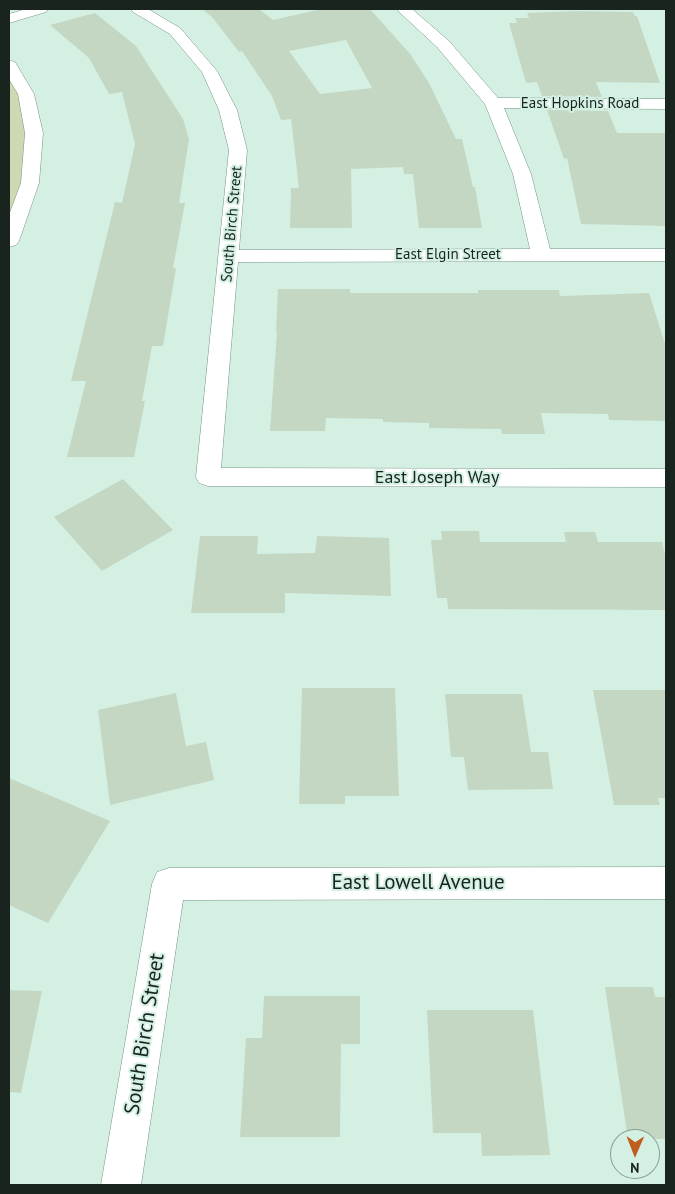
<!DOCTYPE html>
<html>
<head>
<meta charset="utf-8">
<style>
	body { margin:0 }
	#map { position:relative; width:675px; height:1194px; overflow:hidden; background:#d4f0e3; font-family:"PT Sans",sans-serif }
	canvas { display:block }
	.frame { position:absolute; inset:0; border:10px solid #19241f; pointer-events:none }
	.north { position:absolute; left:610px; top:1129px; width:50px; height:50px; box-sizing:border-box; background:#d4f0e3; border:1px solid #899e95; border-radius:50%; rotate:181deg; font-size:14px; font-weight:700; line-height:20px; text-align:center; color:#19241f }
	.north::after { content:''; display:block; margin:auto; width:18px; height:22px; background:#bf5e1e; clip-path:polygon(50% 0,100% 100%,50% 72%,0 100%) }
</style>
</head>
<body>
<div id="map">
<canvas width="675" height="1194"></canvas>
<div class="frame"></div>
<div class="north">N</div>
</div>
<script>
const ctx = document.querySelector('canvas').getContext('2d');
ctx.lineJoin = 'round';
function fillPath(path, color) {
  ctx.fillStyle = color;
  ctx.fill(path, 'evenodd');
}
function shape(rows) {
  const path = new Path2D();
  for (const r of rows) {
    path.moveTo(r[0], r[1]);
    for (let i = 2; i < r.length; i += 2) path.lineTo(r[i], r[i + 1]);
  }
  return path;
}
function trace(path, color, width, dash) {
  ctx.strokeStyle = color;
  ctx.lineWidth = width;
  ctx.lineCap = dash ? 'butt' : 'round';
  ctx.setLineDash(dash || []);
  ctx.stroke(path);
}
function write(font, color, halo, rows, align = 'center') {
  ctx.font = font + ' "PT Sans",sans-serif';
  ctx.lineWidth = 4;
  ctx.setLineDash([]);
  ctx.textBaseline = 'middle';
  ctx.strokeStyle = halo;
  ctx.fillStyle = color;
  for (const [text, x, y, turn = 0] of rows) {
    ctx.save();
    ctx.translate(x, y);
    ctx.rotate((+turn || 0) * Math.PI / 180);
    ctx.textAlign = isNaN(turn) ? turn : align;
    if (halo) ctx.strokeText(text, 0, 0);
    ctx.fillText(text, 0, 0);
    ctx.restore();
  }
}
fillPath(shape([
	[9,65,26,94,30,183,9,241]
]), '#ced8b3');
fillPath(shape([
	[202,9,259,9,273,20,321,9,370,9,411,55,429,83,456,139,462,139,473,187,475,187,482,228,419,228,413,174,404,174,403,167,351,169,352,228,290,228,291,188,299,188,291,119,281,120,272,96,242,51,239,52,212,17],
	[346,40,372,88,320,94,289,51],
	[576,11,633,12,635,16,637,16,660,83,596,82,602,97,542,96,537,82,526,83,509,23,517,23,515,18,529,18,527,13],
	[95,13,136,46,183,119,189,139,179,203,185,203,173,268,176,268,163,346,152,346,142,401,145,401,134,457,67,457,86,381,71,381,115,202,122,203,135,144,122,92,109,94,89,58,50,25],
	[547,110,608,111,617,133,666,133,666,226,581,224,567,158,564,159],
	[278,289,350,289,350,293,478,293,478,290,559,290,560,296,649,293,666,347,666,421,609,420,608,414,541,413,545,434,502,434,501,429,429,428,429,423,383,422,383,419,326,418,325,431,270,431,277,332,276,332],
	[123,479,173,530,102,571,54,517],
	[441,531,479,531,480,542,566,542,564,532,595,532,598,542,662,542,666,559,666,610,448,609,447,598,437,598,431,540,442,540],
	[200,536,258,536,257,554,315,553,317,536,389,538,391,596,285,593,285,613,191,613],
	[302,688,395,688,399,796,345,796,345,804,299,804],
	[593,690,666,690,666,798,658,798,660,805,614,805],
	[176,693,186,746,206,742,214,780,110,805,98,710],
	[445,694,522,694,531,752,548,752,553,789,468,790,464,757,451,757],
	[9,778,110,821,48,923,9,905],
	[605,987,653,987,655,997,666,997,666,1139,628,1139],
	[9,990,42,991,21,1093,9,1092],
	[264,996,360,996,360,1044,341,1044,340,1137,240,1137,246,1038,262,1038],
	[427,1010,533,1010,550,1155,482,1156,481,1133,433,1133]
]), '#c4d7c3');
const minor = shape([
	[26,9,48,9,46,12,9,23,9,14,26,9],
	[131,9,148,9,180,28,217,71,237,110,247,150,239,250,530,249,513,174,485,104,437,47,396,9,412,9,449,41,498,98,666,99,666,109,504,108,531,174,550,249,666,249,666,261,238,262,221,468,666,469,666,487,208,486,199,483,196,477,229,150,219,110,202,72,170,34,133,12,131,9],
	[666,867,666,899,183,900,141,1185,101,1185,152,884,157,872,169,868,666,867]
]);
const tertiary = shape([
	[9,60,15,62,34,94,43,133,39,183,19,241,16,245,9,247,9,215,21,183,25,133,18,94,9,79,9,60]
]);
trace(minor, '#779186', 1);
trace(tertiary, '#779186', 1);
fillPath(minor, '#fff');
fillPath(tertiary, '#fff');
write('15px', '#19241f', '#d4f0e3', [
	["East Hopkins Road",580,104],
	["South Birch Street",232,224,-85],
	["East Elgin Street",448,255]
]);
write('18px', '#19241f', '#d4f0e3', [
	["East Joseph Way",437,478]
]);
write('21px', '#19241f', '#d4f0e3', [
	["East Lowell Avenue",418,883],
	["South Birch Street",145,1034,-81]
]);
</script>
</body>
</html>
